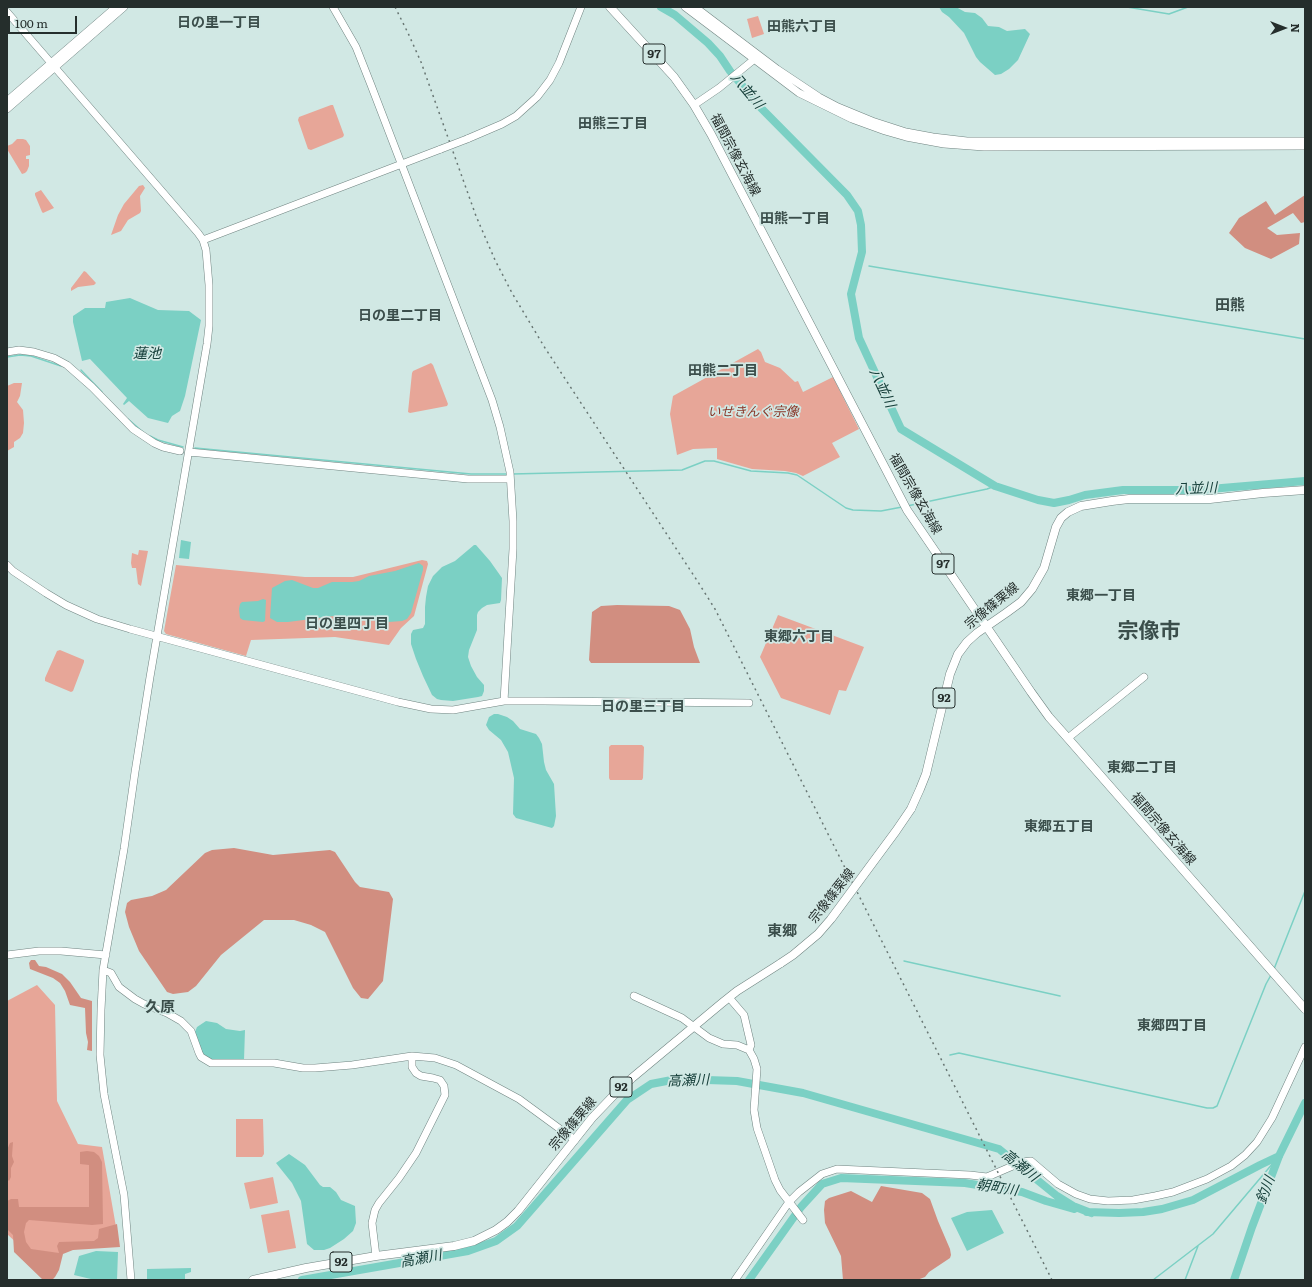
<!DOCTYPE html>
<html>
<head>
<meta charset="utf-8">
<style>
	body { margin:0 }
	#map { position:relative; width:1312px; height:1287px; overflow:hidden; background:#d1e8e4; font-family:Literata,serif }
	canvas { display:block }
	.frame { position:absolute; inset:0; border:8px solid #252e2c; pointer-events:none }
	.north { position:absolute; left:1264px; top:8px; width:40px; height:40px; -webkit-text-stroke:3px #d1e8e4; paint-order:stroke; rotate:90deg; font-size:11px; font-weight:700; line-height:16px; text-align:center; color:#252e2c }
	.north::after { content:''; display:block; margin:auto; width:14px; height:18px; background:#252e2c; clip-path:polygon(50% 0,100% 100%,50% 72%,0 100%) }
	.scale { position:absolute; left:8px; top:16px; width:69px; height:18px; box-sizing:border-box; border:2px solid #252e2c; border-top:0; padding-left:5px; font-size:12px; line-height:14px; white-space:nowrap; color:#252e2c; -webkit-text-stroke:3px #d1e8e4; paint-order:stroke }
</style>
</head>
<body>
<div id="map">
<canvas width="1312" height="1287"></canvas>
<div class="frame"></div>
<div class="north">N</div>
<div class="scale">100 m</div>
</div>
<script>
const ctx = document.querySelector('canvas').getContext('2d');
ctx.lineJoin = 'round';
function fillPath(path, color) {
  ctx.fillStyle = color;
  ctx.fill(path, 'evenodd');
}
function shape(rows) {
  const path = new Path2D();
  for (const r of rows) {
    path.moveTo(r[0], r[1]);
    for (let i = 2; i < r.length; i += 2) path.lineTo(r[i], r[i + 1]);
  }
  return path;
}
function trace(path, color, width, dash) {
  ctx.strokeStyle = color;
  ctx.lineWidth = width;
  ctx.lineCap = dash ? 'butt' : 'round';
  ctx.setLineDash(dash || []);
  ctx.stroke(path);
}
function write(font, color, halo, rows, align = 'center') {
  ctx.font = font + ' Literata,"Noto Sans JP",serif';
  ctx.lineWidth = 3.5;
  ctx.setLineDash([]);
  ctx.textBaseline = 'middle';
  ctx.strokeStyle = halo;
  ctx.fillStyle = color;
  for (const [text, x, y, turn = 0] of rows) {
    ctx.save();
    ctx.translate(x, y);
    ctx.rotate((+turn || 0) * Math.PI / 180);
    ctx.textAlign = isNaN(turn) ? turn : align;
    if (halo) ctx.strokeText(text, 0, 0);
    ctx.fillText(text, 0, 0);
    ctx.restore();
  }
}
fillPath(shape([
	[758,16,764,34,752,38,747,19],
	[331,105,333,105,344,135,343,137,311,150,308,149,298,120,299,117],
	[17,139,23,139,26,140,30,146,30,155,26,156,26,159,29,159,29,166,27,171,25,173,22,174,7,149,7,146,12,144],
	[143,185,145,188,140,196,141,211,140,213,128,220,121,231,111,235,118,215,124,204,139,186],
	[41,190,54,208,43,213,42,212,35,195,35,193],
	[84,271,86,272,96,283,94,285,78,287,71,291,71,288],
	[758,349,761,352,765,362,780,368,795,382,798,381,803,392,833,377,859,429,832,443,840,457,803,476,796,473,785,471,752,469,717,459,717,448,693,449,677,455,670,414,673,396],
	[431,363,433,365,448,404,447,406,410,413,408,412,412,373,413,371],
	[14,383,22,383,20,396,17,402,23,410,24,423,23,433,20,438,14,442,14,447,7,451,7,386],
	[139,550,148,551,141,586,138,584,136,568,132,568,131,563,132,553,138,555],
	[422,560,427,561,428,564,414,616,401,628,389,645,335,637,251,640,246,656,166,634,164,631,176,565,305,577,353,577],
	[778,615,864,647,846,691,839,690,830,715,781,698,760,657],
	[60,650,84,660,84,662,73,691,71,692,45,681,45,678,57,651],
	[611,745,642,745,644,747,643,778,642,780,610,780,609,778,609,747],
	[37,985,55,1005,57,1101,78,1144,102,1147,119,1244,63,1250,48,1272,7,1234,7,1001],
	[236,1119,263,1119,264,1154,262,1157,236,1157],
	[273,1177,278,1203,250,1209,244,1183],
	[289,1210,296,1248,268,1253,261,1215]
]), '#e7a698');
fillPath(shape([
	[1305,195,1305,222,1301,223,1293,213,1267,228,1277,235,1300,233,1299,244,1271,259,1245,248,1229,233,1239,218,1266,201,1275,215],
	[617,605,669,606,680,610,690,629,694,647,700,663,591,663,589,660,592,612,601,606],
	[234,848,273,855,330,850,335,852,355,882,360,887,389,892,393,899,383,981,368,999,361,998,353,988,325,932,311,925,294,920,264,920,221,955,196,986,188,992,173,994,167,992,139,951,129,927,125,912,127,903,131,900,152,896,166,890,205,853,212,850],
	[31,960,35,960,39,966,46,967,62,974,70,982,81,998,92,1001,92,1051,87,1050,88,1042,86,1033,85,1008,70,1005,65,991,60,983,53,978,30,969,29,963],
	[13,1142,12,1156,14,1162,11,1168,11,1177,9,1181,7,1179,7,1150,10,1143],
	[87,1151,94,1152,99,1156,102,1162,103,1224,92,1225,29,1220,26,1223,24,1232,26,1242,31,1249,59,1253,57,1246,59,1242,94,1241,98,1238,99,1229,117,1224,120,1247,73,1250,63,1254,59,1270,55,1277,52,1280,43,1280,14,1252,13,1235,7,1229,7,1201,11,1199,18,1199,19,1207,89,1207,89,1165,80,1164,80,1152],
	[881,1186,922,1193,930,1199,938,1221,950,1249,951,1255,950,1258,929,1272,925,1277,917,1280,843,1280,841,1256,825,1223,824,1210,825,1201,829,1198,851,1191,872,1202]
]), '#d18e80');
fillPath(shape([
	[939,7,956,7,965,12,975,13,982,18,988,26,999,27,1007,31,1025,29,1030,34,1018,60,1009,69,1001,74,995,75,980,62,976,57,964,33,949,17,942,12],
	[130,298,158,310,189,311,201,320,185,396,180,411,172,416,168,423,148,418,129,401,124,405,123,404,127,398,90,359,82,361,73,322,73,316,85,308,105,308,106,302],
	[181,540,191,542,189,559,179,558],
	[474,545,476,545,490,561,502,578,501,600,500,603,487,605,482,608,478,612,477,615,477,630,469,650,468,657,471,666,477,677,484,685,484,691,482,696,478,697,453,701,441,700,437,699,432,695,423,676,416,659,411,644,411,634,413,630,423,628,425,624,425,607,426,597,428,586,433,576,442,567,455,561],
	[419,563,423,566,423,570,411,613,407,619,402,621,389,622,349,617,334,616,288,622,277,622,270,618,272,588,285,581,292,580,313,588,318,588,332,582,352,582,359,581,369,576,395,571],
	[263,599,266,600,265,621,263,622,243,620,240,618,239,609,240,604,242,602,258,601],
	[494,714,498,714,507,717,513,721,520,729,536,734,539,738,542,744,544,762,546,770,554,784,556,816,554,826,552,828,516,818,513,814,514,778,508,752,501,740,489,730,486,725,489,717],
	[206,1021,217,1023,226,1029,240,1031,245,1030,244,1060,215,1061,204,1056,201,1051,195,1032,197,1027],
	[289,1154,292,1156,305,1165,320,1185,323,1187,330,1187,336,1192,341,1200,355,1206,356,1223,353,1231,344,1239,330,1248,324,1250,314,1250,307,1244,301,1201,292,1183,276,1163],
	[992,1210,1004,1233,967,1251,951,1218,967,1212],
	[96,1251,118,1252,117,1280,95,1280,74,1275,79,1256],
	[191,1268,191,1272,185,1274,185,1279,182,1280,147,1280,147,1269]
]), '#7bd0c4');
trace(shape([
	[1127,7,1169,14,1188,7],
	[869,266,1305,339],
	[7,357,20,355,31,356,61,366],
	[81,370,102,392],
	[128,419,143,432],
	[150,436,158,440,183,447],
	[195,448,471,474,508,474],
	[512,474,682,470,705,461,714,461,751,471,788,473,797,475,846,508,853,510,881,511,902,507],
	[907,506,987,489,995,486],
	[904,961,1060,996],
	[1274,969,1305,891],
	[950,1055,959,1053,1207,1108,1213,1108,1217,1106,1266,984,1271,975],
	[1153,1280,1213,1234,1279,1156],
	[1185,1280,1198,1246]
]), '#7bd0c4', 1.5);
trace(shape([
	[661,7,675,15,708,43,720,56,730,71,761,108,847,195,858,211,861,225,862,252,851,294,859,338,901,429,995,486,1038,500,1054,503,1069,500,1085,495,1123,490,1198,490,1305,481],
	[1087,1212,1119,1213,1143,1212,1162,1209,1193,1200,1260,1165,1279,1156],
	[302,1280,468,1251,496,1241,517,1226,627,1100,651,1084,677,1079,737,1081,803,1093,999,1149,1057,1196,1073,1206,1091,1213],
	[749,1280,801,1207,822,1184,841,1178,965,1183,1022,1192,1046,1201,1074,1209],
	[1234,1280,1252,1227,1279,1156,1305,1103]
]), '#7bd0c4', 8);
const secondary = shape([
	[333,7,356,47,371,85,492,400,500,427,510,472,513,521,513,549,504,701],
	[685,7,799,93,852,119,885,131,906,137,944,144,984,147,1305,146],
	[695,7,777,69,819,97,838,107,872,121,906,132,933,137,967,141,1305,141],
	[7,12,198,233,203,240,206,250,209,285,209,326,207,344,150,677,135,772,124,849,103,970,101,1010,100,1055,104,1094,124,1195,131,1280],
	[7,101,116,7],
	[694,105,719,88,757,57],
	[7,109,124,7],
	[467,139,502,124,516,116,537,97,550,80,559,63,581,7],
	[203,240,441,149],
	[7,352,19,350,34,352,54,358,67,365,92,387,133,429,154,443,163,447,180,451],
	[189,452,468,479,510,479],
	[7,565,13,571,46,593,66,605,97,619,130,629,398,702,431,709,453,710,504,701,543,701,749,703],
	[1068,738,1144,677],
	[7,955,39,951,61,951,106,955],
	[103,970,111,973,119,987,135,999,144,1004,167,1013,181,1021,191,1031,199,1053,201,1057,211,1063,274,1063,303,1068,315,1068,352,1065,412,1056,435,1058,456,1065,519,1099,575,1140],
	[634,996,682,1018,709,1038,723,1044,737,1045,749,1050,754,1059,757,1069,754,1110,757,1128,775,1180,780,1190,803,1220],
	[732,1001,744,1015,751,1045,749,1050],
	[376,1256,372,1223,375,1210,379,1203,399,1178,416,1153,445,1095,444,1086,440,1080,433,1078,421,1076,416,1073,412,1067,412,1056],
	[735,1280,789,1202,799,1192,822,1174,837,1169,970,1175,987,1177,1022,1162,1031,1161,1058,1184,1076,1194,1090,1199,1108,1201,1133,1200,1155,1196,1173,1192,1207,1179,1231,1166,1245,1155,1257,1142,1272,1118,1305,1047]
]);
const primary = shape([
	[610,7,674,77,694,105,711,134,907,510,1031,692,1049,717,1065,735,1305,1009],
	[911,809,920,789,926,774,950,674,958,654,967,642,977,633,1006,613,1021,602,1032,589,1044,568,1056,527,1061,518,1068,512,1081,506,1112,501,1129,499,1210,499,1263,493,1305,490],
	[253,1280,306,1268,376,1256,454,1246,474,1241,496,1230,507,1222,518,1211,592,1118,614,1095,632,1078,722,1003,737,991,781,963]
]);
trace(secondary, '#708481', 8);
trace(primary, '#708481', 9);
trace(secondary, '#fff', 7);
trace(primary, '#fff', 8);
trace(shape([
	[395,7,408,33,421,62,476,216,495,260,512,293,545,348,698,582,715,609,1052,1280]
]), '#687673', 1.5, [2, 4]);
const secondaryBridge = shape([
	[441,149,467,139]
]);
const primaryBridge = shape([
	[781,963,793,955,818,934,831,919,896,831,911,809]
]);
trace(secondaryBridge, '#708481', 8, []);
trace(primaryBridge, '#708481', 9, []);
trace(secondaryBridge, '#fff', 7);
trace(primaryBridge, '#fff', 8);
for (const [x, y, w] of [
	[654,54,22],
	[943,564,22],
	[944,698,22],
	[621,1087,22],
	[341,1262,22]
]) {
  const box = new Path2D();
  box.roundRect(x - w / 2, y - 10, w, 20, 3);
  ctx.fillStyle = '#d1e8e4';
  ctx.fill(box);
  trace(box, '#252e2c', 1);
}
write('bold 12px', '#252e2c', null, [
	["97",654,54],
	["97",943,564],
	["92",944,698],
	["92",621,1087],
	["92",341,1262]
]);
write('13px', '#252e2c', '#d1e8e4', [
	["福間宗像玄海線",735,155,62],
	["福間宗像玄海線",915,494,60],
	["宗像篠栗線",992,606,-39],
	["福間宗像玄海線",1163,829,49],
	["宗像篠栗線",832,896,-52],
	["宗像篠栗線",573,1124,-50]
]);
write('italic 13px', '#893729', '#d1e8e4', [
	["いせきんぐ宗像",753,412]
]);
write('bold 14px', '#3b4e4b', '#d1e8e4', [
	["日の里一丁目",219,23],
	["田熊六丁目",802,27],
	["田熊三丁目",613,124],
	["田熊一丁目",795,219],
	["日の里二丁目",400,316],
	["田熊二丁目",723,371],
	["東郷一丁目",1101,596],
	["日の里四丁目",347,624],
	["東郷六丁目",799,637],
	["日の里三丁目",643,707],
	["東郷二丁目",1142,768],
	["東郷五丁目",1059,827],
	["東郷四丁目",1172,1026]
]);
write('italic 14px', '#17403b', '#d1e8e4', [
	["八並川",747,91,50],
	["蓮池",147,354],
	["八並川",882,388,65],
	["八並川",1196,489,-2],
	["高瀬川",688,1081,-2],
	["高瀬川",1020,1166,39],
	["朝町川",997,1188,9],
	["釣川",1266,1190,-70],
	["高瀬川",421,1259,-10]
]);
write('bold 15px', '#3b4e4b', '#d1e8e4', [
	["田熊",1230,306],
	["東郷",782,932],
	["久原",160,1008]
]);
write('bold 21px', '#3b4e4b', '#d1e8e4', [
	["宗像市",1149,632]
]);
</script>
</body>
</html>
